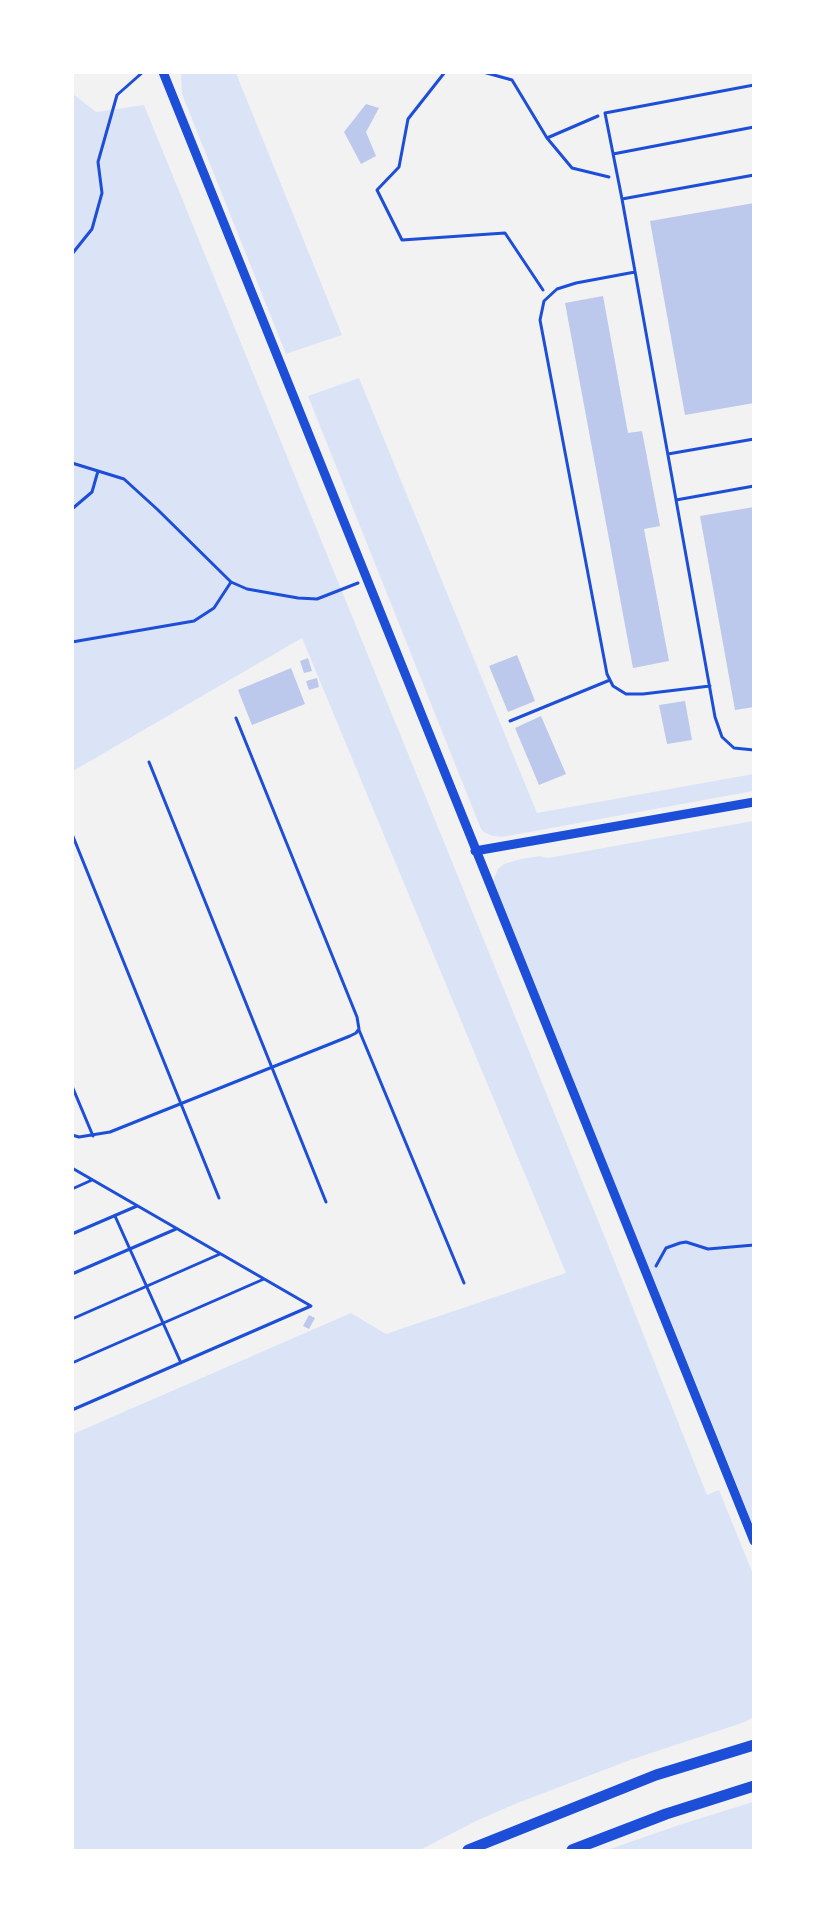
<!DOCTYPE html>
<html>
<head>
<meta charset="utf-8">
<style>
	body { margin:0 }
	#map { position:relative; width:826px; height:1923px; overflow:hidden; background:#f2f2f2; font-family:"Varela Round",sans-serif }
	canvas { display:block }
	.frame { position:absolute; inset:0; border:74px solid #fff; pointer-events:none }
</style>
</head>
<body>
<div id="map">
<canvas width="826" height="1923"></canvas>
<div class="frame"></div>
</div>
<script>
const ctx = document.querySelector('canvas').getContext('2d');
ctx.lineJoin = 'round';
function fillPath(path, color) {
  ctx.fillStyle = color;
  ctx.fill(path, 'evenodd');
}
function shape(rows) {
  const path = new Path2D();
  for (const r of rows) {
    path.moveTo(r[0], r[1]);
    for (let i = 2; i < r.length; i += 2) path.lineTo(r[i], r[i + 1]);
  }
  return path;
}
function trace(path, color, width, dash) {
  ctx.strokeStyle = color;
  ctx.lineWidth = width;
  ctx.lineCap = dash ? 'butt' : 'round';
  ctx.setLineDash(dash || []);
  ctx.stroke(path);
}
fillPath(shape([
	[181,73,236,73,342,335,286,354,182,94],
	[72,93,96,112,144,105,608,1245,707,1495,719,1490,753,1574,753,1717,745,1722,630,1760,515,1804,476,1821,420,1850,73,1850,73,1434,351,1313,386,1334,566,1273,302,638,73,771],
	[359,378,537,813,753,774,753,791,502,837,493,836,485,833,481,829,308,396],
	[753,821,753,1525,493,881,498,869,504,864,521,859,540,856,548,858],
	[753,1802,753,1850,607,1850,682,1824]
]), '#dbe4f7');
fillPath(shape([
	[366,104,379,108,366,132,376,156,361,164,344,132],
	[754,203,754,403,685,415,650,221],
	[603,296,628,433,642,431,660,526,644,529,669,661,633,668,565,303],
	[754,507,754,707,735,710,700,516],
	[517,655,535,701,508,712,489,666],
	[308,658,312,671,304,673,300,661],
	[291,668,305,704,252,725,238,690],
	[317,678,319,687,309,690,306,681],
	[685,701,692,740,667,744,659,705],
	[541,716,566,774,539,785,515,728],
	[309,1315,315,1318,309,1329,303,1326]
]), '#bdc9ec');
trace(shape([
	[445,72,408,119,399,167,377,190,402,240,505,233,543,290],
	[483,72,512,80,547,138],
	[598,116,547,138,572,168,609,177],
	[72,254,92,229,102,193,98,162,117,95,143,72],
	[72,463,124,479,158,510,231,582,247,589,298,598,317,599,358,583],
	[72,509,92,492,98,471],
	[72,642,194,621,214,608,231,582],
	[149,762,326,1202],
	[72,834,219,1198],
	[359,1030,464,1283],
	[72,1086,93,1136],
	[72,1135,79,1137,110,1132,350,1036,356,1033,359,1029,357,1017,236,718],
	[656,1266,666,1248,680,1243,686,1242,708,1249,754,1245]
]), '#1d4ed8', 3);
trace(shape([
	[613,154,754,127],
	[754,175,622,199,715,717,722,737,734,748,754,750],
	[622,199,605,113,754,85],
	[635,272,576,283,557,289,544,301,540,320,607,674,613,686,626,694,643,694,710,686],
	[668,454,754,439],
	[676,500,754,486],
	[510,721,610,680],
	[72,1168,311,1306,72,1410],
	[72,1189,92,1180],
	[115,1216,181,1363],
	[72,1234,137,1206],
	[72,1274,176,1229],
	[72,1319,220,1254],
	[72,1363,264,1279]
]), '#1d4ed8', 3);
trace(shape([
	[163,72,754,1541],
	[475,851,754,802]
]), '#1d4ed8', 9);
trace(shape([
	[468,1850,656,1775,754,1745],
	[572,1850,666,1814,754,1786]
]), '#1d4ed8', 11);
</script>
</body>
</html>
